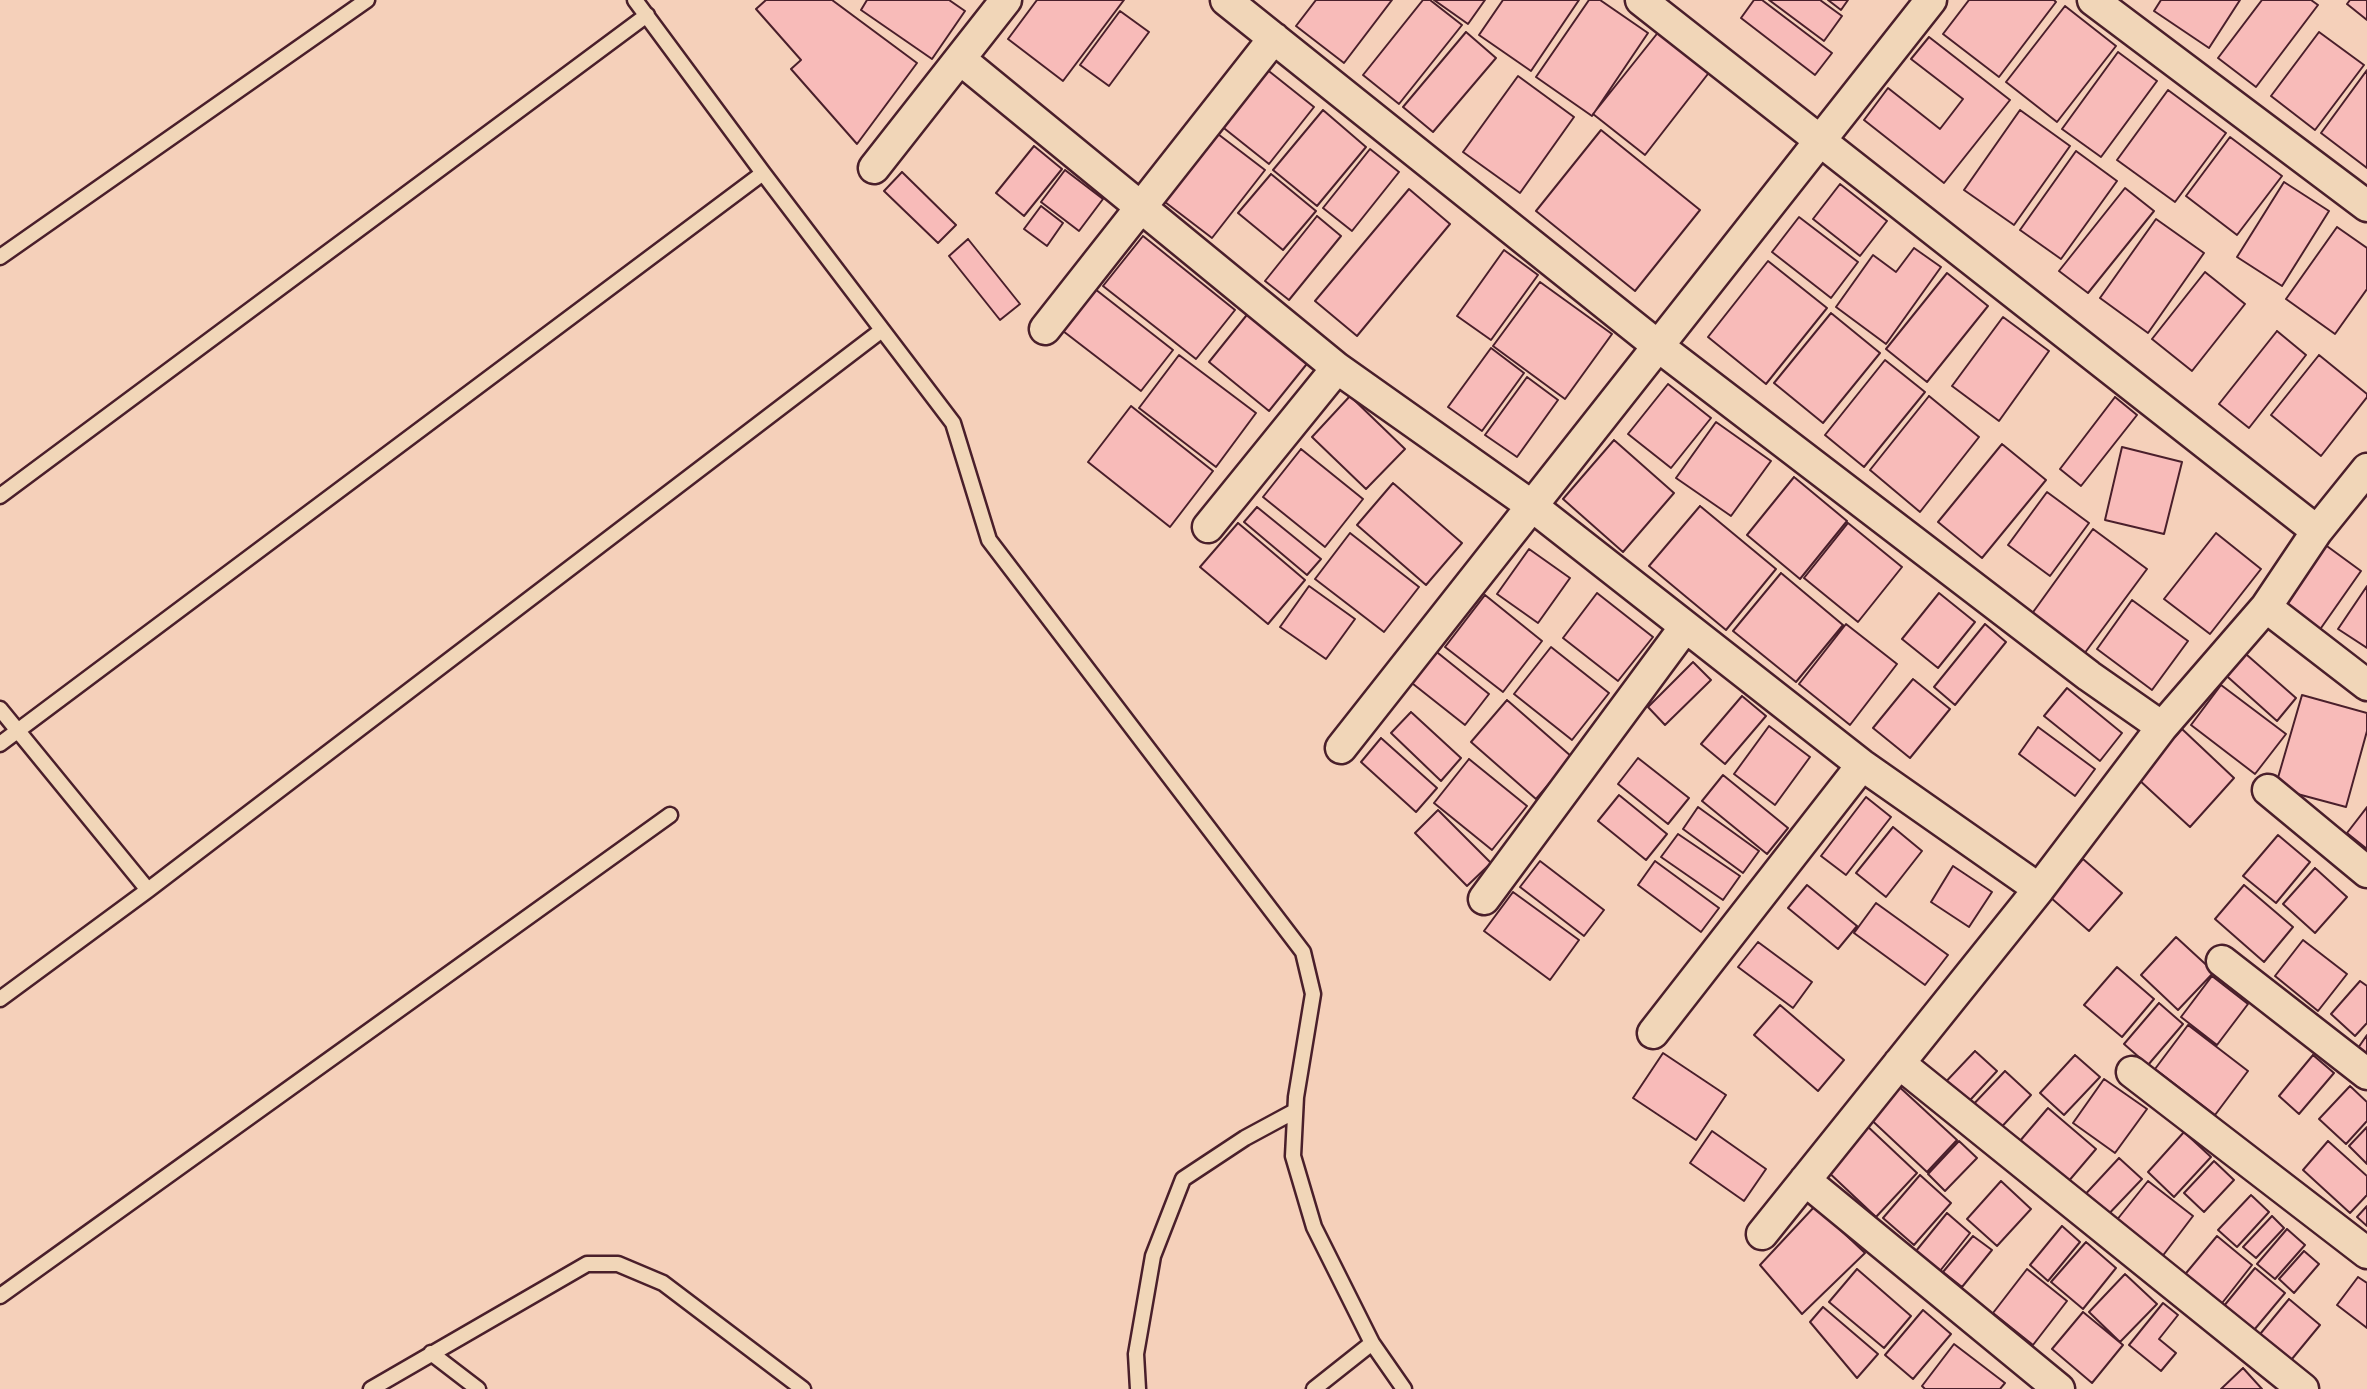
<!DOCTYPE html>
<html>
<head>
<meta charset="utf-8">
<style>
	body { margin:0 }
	canvas { display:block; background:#f5d0ba }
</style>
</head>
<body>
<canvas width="2367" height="1389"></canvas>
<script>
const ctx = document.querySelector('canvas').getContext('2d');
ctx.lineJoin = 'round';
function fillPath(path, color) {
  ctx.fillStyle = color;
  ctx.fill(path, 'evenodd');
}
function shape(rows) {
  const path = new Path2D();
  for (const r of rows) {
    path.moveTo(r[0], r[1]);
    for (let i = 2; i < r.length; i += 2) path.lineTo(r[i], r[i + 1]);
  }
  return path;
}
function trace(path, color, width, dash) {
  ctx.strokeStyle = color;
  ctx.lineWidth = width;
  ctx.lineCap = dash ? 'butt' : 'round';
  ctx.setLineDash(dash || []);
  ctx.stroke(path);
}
const building = shape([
	[766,0,832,0,917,63,857,144,791,69,801,60,756,9,766,0],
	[867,0,949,0,965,11,932,59,861,10,867,0],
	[1037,0,1124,0,1063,81,1008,39,1037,0],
	[1316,0,1392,0,1344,63,1296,26,1316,0],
	[1423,0,1430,0,1462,25,1399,104,1363,75,1423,0],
	[1434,0,1485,0,1468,24,1434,0],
	[1503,0,1579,0,1531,71,1479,35,1503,0],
	[1589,0,1600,0,1648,33,1592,116,1536,77,1589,0],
	[1754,0,1762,0,1832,53,1815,75,1741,18,1754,0],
	[1769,0,1820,0,1842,16,1824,41,1769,0],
	[1828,0,1848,0,1841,10,1828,0],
	[1969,0,2054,0,2056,2,1999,77,1943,34,1969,0],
	[2161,0,2240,0,2209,48,2154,11,2161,0],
	[2262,0,2311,0,2318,5,2256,87,2218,58,2262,0],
	[2350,0,2367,0,2367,20,2347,4,2350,0],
	[2065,6,2116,46,2057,122,2006,82,2065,6],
	[1120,11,1149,32,1109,86,1080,65,1120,11],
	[1660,30,1711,70,1645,155,1593,114,1660,30],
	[1466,32,1496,58,1433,132,1403,107,1466,32],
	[2319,32,2364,65,2315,130,2271,96,2319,32],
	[1929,37,2010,100,1944,183,1864,120,1888,88,1940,129,1963,99,1911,59,1929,37],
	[2118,52,2157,81,2101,157,2062,129,2118,52],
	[1265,68,1314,107,1269,164,1220,125,1265,68],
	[2367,70,2367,168,2321,133,2367,70],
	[1518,76,1574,117,1520,193,1463,152,1518,76],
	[2168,90,2226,133,2175,202,2117,160,2168,90],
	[1323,110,1366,147,1317,206,1273,170,1323,110],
	[2020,110,2070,146,2014,225,1964,190,2020,110],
	[1601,130,1700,210,1635,291,1536,211,1601,130],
	[1214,131,1265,170,1212,238,1161,199,1214,131],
	[2230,137,2282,176,2237,235,2186,196,2230,137],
	[1034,146,1062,169,1024,216,996,193,1034,146],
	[1370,149,1399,172,1352,231,1323,208,1370,149],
	[2076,151,2117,181,2061,259,2020,230,2076,151],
	[1065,170,1103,199,1079,231,1041,202,1065,170],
	[902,172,956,225,938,243,884,191,902,172],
	[1271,174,1316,211,1283,250,1238,213,1271,174],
	[2284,182,2329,211,2282,286,2237,257,2284,182],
	[1840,184,1887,221,1860,256,1813,219,1840,184],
	[2125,188,2154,211,2088,293,2059,271,2125,188],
	[1409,189,1450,224,1357,336,1315,301,1409,189],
	[1041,206,1063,223,1047,246,1024,229,1041,206],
	[1317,216,1341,236,1289,300,1265,281,1317,216],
	[1799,217,1858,262,1831,298,1772,252,1799,217],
	[2156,219,2204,253,2148,333,2100,298,2156,219],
	[2337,227,2367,248,2367,289,2335,334,2286,299,2337,227],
	[1143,236,1235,310,1196,359,1103,286,1143,236],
	[968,239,1020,304,1000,320,949,256,968,239],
	[1914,248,1941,267,1886,344,1836,307,1873,255,1896,272,1914,248],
	[1504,250,1538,275,1491,340,1457,316,1504,250],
	[1768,261,1827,308,1766,384,1708,337,1768,261],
	[2205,272,2245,304,2192,371,2152,339,2205,272],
	[1947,273,1988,306,1927,382,1886,349,1947,273],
	[1540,282,1612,334,1565,399,1493,346,1540,282],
	[1095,289,1173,350,1141,391,1063,331,1095,289],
	[1250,311,1310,360,1269,411,1209,362,1250,311],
	[1831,313,1880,353,1823,423,1774,383,1831,313],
	[2003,317,2049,351,1999,421,1952,386,2003,317],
	[2277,331,2306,355,2249,428,2219,404,2277,331],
	[1491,348,1524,373,1482,431,1448,407,1491,348],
	[1179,355,1256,413,1216,467,1139,408,1179,355],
	[2319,355,2367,394,2367,397,2321,456,2271,415,2319,355],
	[1885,360,1925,392,1864,467,1825,435,1885,360],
	[1527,377,1558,400,1517,457,1485,435,1527,377],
	[1668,384,1711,418,1671,468,1628,434,1668,384],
	[1350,396,1405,449,1366,489,1312,437,1350,396],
	[1929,396,1979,437,1920,512,1870,470,1929,396],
	[2115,397,2137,415,2081,486,2060,469,2115,397],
	[1131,406,1213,471,1170,527,1088,462,1131,406],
	[1716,422,1771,461,1731,516,1676,478,1716,422],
	[1614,440,1674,493,1623,552,1563,499,1614,440],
	[2002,444,2046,480,1982,558,1938,522,2002,444],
	[2122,447,2182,462,2164,534,2105,520,2122,447],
	[1301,449,1363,499,1325,547,1263,497,1301,449],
	[1794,477,1847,521,1800,579,1747,535,1794,477],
	[1393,483,1462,543,1426,585,1357,525,1393,483],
	[2047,492,2089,523,2050,576,2008,545,2047,492],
	[1700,506,1776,569,1726,630,1649,566,1700,506],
	[1257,507,1321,559,1307,575,1244,522,1257,507],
	[1238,523,1305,580,1268,624,1200,567,1238,523],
	[1848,523,1902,567,1858,622,1804,578,1848,523],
	[2093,529,2147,569,2084,654,2031,615,2093,529],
	[1350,533,1419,587,1384,632,1315,579,1350,533],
	[2216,533,2261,569,2210,634,2164,599,2216,533],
	[2320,541,2361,571,2314,638,2272,607,2320,541],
	[1529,549,1570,578,1538,623,1497,594,1529,549],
	[1781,573,1843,625,1796,682,1733,631,1781,573],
	[1309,586,1355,619,1326,659,1280,627,1309,586],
	[2367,586,2367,648,2338,629,2367,586],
	[1597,593,1653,637,1618,681,1563,638,1597,593],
	[1939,593,1975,622,1938,668,1902,639,1939,593],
	[1485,595,1542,641,1503,692,1445,647,1485,595],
	[2132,600,2188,641,2152,690,2097,649,2132,600],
	[1846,624,1897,664,1850,725,1799,684,1846,624],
	[1985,624,2006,642,1955,705,1934,687,1985,624],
	[1428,645,1489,694,1465,725,1403,676,1428,645],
	[1551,647,1609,693,1572,740,1514,694,1551,647],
	[2239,648,2296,698,2277,721,2220,670,2239,648],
	[1693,662,1711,680,1665,725,1648,707,1693,662],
	[1913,679,1950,709,1910,758,1873,728,1913,679],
	[2221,685,2286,734,2255,774,2191,725,2221,685],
	[2067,688,2122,733,2100,761,2044,716,2067,688],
	[2302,695,2367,713,2367,731,2346,807,2275,788,2302,695],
	[1742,696,1766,716,1725,764,1701,744,1742,696],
	[1507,700,1572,757,1536,799,1471,742,1507,700],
	[1411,712,1461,758,1441,781,1391,733,1411,712],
	[1769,726,1810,757,1775,805,1734,774,1769,726],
	[2038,727,2095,769,2075,796,2019,754,2038,727],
	[2182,729,2234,778,2190,827,2137,778,2182,729],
	[1381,738,1437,788,1416,812,1361,762,1381,738],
	[1638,758,1689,798,1668,824,1618,784,1638,758],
	[1469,759,1527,806,1492,850,1434,803,1469,759],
	[1723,775,1788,828,1767,854,1702,801,1723,775],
	[1619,795,1667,834,1646,860,1598,821,1619,795],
	[1866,797,1891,817,1846,875,1821,856,1866,797],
	[1698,807,1759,851,1743,873,1683,829,1698,807],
	[2367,807,2367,849,2347,833,2367,807],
	[1438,810,1491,863,1467,886,1415,833,1438,810],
	[1893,827,1922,851,1886,897,1856,873,1893,827],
	[1678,834,1740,876,1723,900,1661,857,1678,834],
	[2278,835,2310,862,2276,903,2243,876,2278,835],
	[2083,859,2122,893,2089,931,2050,897,2083,859],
	[1540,861,1604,910,1584,936,1520,887,1540,861],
	[1655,861,1719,908,1701,932,1638,885,1655,861],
	[1953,866,1992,892,1969,927,1931,902,1953,866],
	[2315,868,2347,897,2315,933,2283,904,2315,868],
	[1807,885,1857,926,1838,949,1788,908,1807,885],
	[2244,885,2293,927,2264,962,2215,919,2244,885],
	[1513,892,1579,940,1550,980,1484,931,1513,892],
	[1876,903,1948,955,1925,985,1854,933,1876,903],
	[2176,937,2214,972,2178,1010,2141,975,2176,937],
	[2303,940,2347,974,2318,1011,2275,976,2303,940],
	[1758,942,1812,982,1793,1008,1738,967,1758,942],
	[2117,967,2154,999,2122,1037,2084,1005,2117,967],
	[2212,976,2248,1004,2217,1045,2181,1017,2212,976],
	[2360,981,2367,986,2367,1023,2355,1036,2331,1014,2360,981],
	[2159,1003,2183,1024,2148,1065,2124,1044,2159,1003],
	[1780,1005,1844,1060,1818,1091,1754,1035,1780,1005],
	[2188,1025,2248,1071,2215,1115,2155,1069,2188,1025],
	[2367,1035,2367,1055,2358,1048,2367,1035],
	[1975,1051,1997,1071,1961,1110,1939,1089,1975,1051],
	[1663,1053,1726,1095,1696,1140,1633,1098,1663,1053],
	[2075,1055,2100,1077,2064,1115,2040,1093,2075,1055],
	[2313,1055,2334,1073,2299,1114,2279,1096,2313,1055],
	[2005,1071,2031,1095,1996,1133,1969,1109,2005,1071],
	[2104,1079,2147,1109,2115,1153,2073,1123,2104,1079],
	[1894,1082,1957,1140,1927,1172,1864,1113,1894,1082],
	[2350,1086,2367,1102,2367,1121,2346,1144,2319,1119,2350,1086],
	[2048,1108,2096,1149,2062,1189,2014,1148,2048,1108],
	[1865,1124,1917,1173,1876,1217,1824,1168,1865,1124],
	[2367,1127,2367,1164,2349,1146,2367,1127],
	[1712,1131,1766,1169,1744,1201,1690,1163,1712,1131],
	[2184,1132,2211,1157,2174,1197,2148,1172,2184,1132],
	[1959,1141,1977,1158,1945,1191,1928,1174,1959,1141],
	[2328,1141,2367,1176,2367,1195,2350,1213,2303,1170,2328,1141],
	[2119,1158,2142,1179,2102,1221,2080,1200,2119,1158],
	[2214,1161,2234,1180,2204,1212,2184,1193,2214,1161],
	[1920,1175,1951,1203,1914,1245,1883,1218,1920,1175],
	[2001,1181,2031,1209,1997,1246,1967,1219,2001,1181],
	[2148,1181,2193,1216,2158,1262,2112,1226,2148,1181],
	[2251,1195,2269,1212,2237,1247,2218,1230,2251,1195],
	[1815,1206,1865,1253,1802,1314,1760,1265,1815,1206],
	[2367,1206,2367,1226,2357,1217,2367,1206],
	[1947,1213,1970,1233,1940,1271,1916,1251,1947,1213],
	[2272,1216,2284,1228,2256,1258,2243,1247,2272,1216],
	[2062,1226,2080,1242,2048,1281,2030,1265,2062,1226],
	[2287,1229,2305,1245,2275,1279,2257,1264,2287,1229],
	[1973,1236,1992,1250,1962,1287,1943,1272,1973,1236],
	[2217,1236,2252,1265,2219,1307,2182,1278,2217,1236],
	[2086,1242,2116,1268,2083,1309,2051,1282,2086,1242],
	[2304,1251,2319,1264,2294,1293,2279,1279,2304,1251],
	[2255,1268,2285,1293,2249,1336,2219,1312,2255,1268],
	[1857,1269,1911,1316,1884,1348,1829,1302,1857,1269],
	[2027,1269,2067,1301,2033,1345,1993,1313,2027,1269],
	[2125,1274,2157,1304,2120,1342,2089,1312,2125,1274],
	[2358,1277,2367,1283,2367,1328,2337,1305,2358,1277],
	[2289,1299,2320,1325,2287,1365,2256,1339,2289,1299],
	[2163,1303,2178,1315,2159,1339,2176,1353,2161,1371,2129,1345,2163,1303],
	[1823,1307,1878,1354,1857,1378,1810,1322,1823,1307],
	[1923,1310,1951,1334,1913,1379,1885,1355,1923,1310],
	[2083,1312,2123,1345,2092,1383,2052,1349,2083,1312],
	[1954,1344,2005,1383,2000,1389,1925,1389,1922,1386,1954,1344],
	[2243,1368,2262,1389,2221,1389,2243,1368]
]);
fillPath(building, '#f8bbb9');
trace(building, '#4a1f2b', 2);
const lane = shape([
	[635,0,763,173,953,423,989,540,1303,952,1313,994,1296,1097,1293,1156,1314,1227,1372,1343,1404,1389],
	[0,257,367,0],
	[0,496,647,15],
	[0,709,148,890],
	[0,744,763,173],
	[0,999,148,890,882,330],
	[0,1296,670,815],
	[431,1353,478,1389],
	[371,1389,587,1264,618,1264,663,1283,803,1389],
	[1138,1389,1136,1354,1153,1256,1183,1179,1245,1138,1295,1111],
	[1314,1389,1372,1343]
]);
const street = shape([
	[1226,0,1658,346,2089,676,2162,727],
	[1641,0,2317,531],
	[2093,0,2367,206],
	[960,59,1337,368,1532,506,1862,765,2039,889],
	[874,168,1006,0],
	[1045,329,1274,38],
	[1208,527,1337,368],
	[2266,607,2367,685],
	[1341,748,1931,0],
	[2268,790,2367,872],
	[1484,899,1685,627],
	[2222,961,2367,1074],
	[1653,1033,1862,765],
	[1899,1063,2303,1389],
	[2132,1072,2367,1253],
	[1805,1180,2059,1389],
	[1762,1234,2039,889,2162,727,2266,607,2317,531,2367,469]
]);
trace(lane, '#4a1f2b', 19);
trace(street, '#4a1f2b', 35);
trace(lane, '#f1d6b8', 14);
trace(street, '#f1d6b8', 30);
</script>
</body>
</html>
